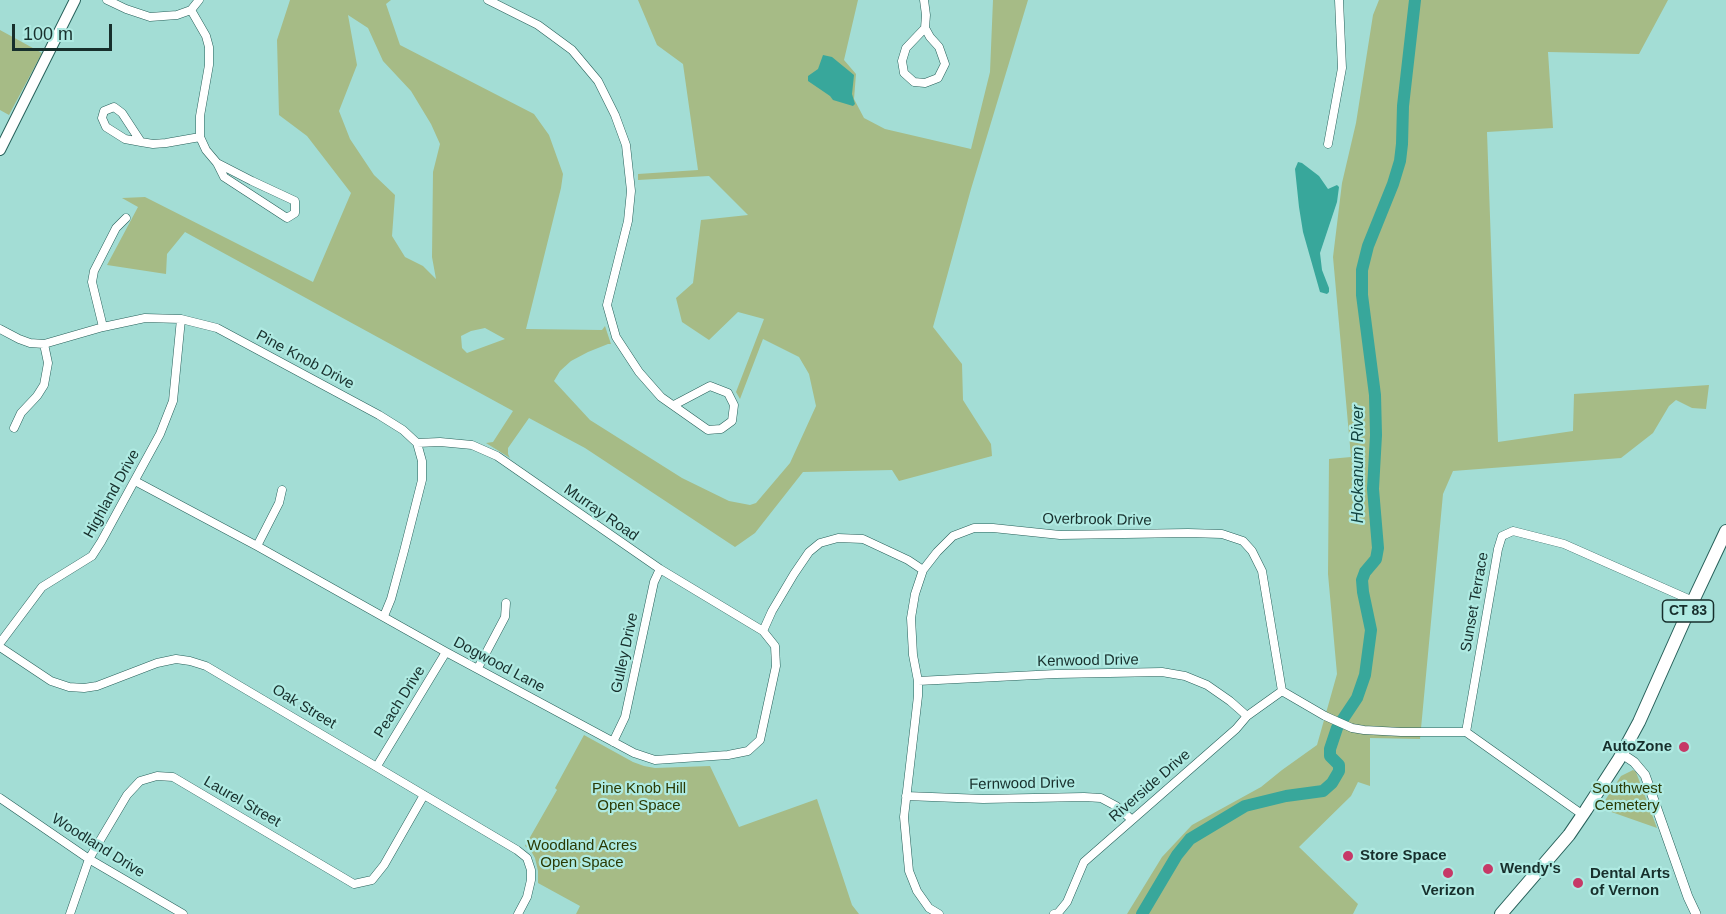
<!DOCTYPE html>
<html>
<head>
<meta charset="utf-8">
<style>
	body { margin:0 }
	#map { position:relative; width:1726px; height:914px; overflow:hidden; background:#a3ddd5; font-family:Arial,sans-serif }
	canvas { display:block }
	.scale { position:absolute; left:12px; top:24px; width:100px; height:27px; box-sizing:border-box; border:3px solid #172f2c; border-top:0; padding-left:8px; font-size:18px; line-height:21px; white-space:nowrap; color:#172f2c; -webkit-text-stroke:4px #afeae2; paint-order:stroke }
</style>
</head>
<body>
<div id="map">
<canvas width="1726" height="914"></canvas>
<div class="scale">100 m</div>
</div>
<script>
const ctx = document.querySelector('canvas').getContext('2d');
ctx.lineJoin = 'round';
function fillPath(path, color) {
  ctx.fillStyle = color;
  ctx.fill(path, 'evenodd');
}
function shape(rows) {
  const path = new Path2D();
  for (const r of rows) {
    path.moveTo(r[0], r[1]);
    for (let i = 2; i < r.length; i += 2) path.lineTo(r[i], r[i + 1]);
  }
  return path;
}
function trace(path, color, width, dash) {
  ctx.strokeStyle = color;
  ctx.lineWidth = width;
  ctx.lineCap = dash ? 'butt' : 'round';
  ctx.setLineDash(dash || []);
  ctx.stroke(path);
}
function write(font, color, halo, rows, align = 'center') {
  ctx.font = font + ' Arial,sans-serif';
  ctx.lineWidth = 4.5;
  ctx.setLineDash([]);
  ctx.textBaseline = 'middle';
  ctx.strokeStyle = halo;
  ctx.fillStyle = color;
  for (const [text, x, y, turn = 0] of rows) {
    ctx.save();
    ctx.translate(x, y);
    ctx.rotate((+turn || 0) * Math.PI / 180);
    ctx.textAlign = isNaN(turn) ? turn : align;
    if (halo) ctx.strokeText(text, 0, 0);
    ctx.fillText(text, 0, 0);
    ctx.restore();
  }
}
fillPath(shape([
	[290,0,391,0,386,4,400,45,534,114,549,135,563,174,561,188,526,329,602,330,605,326,611,344,608,344,588,352,571,361,560,371,554,381,590,420,682,478,729,501,750,505,756,503,790,463,816,406,809,374,799,357,763,339,740,399,736,392,764,319,738,312,709,340,682,322,676,298,693,283,701,220,748,215,709,176,638,180,638,174,698,170,683,64,657,45,638,0,858,0,844,60,856,74,854,99,864,118,885,129,971,149,990,72,993,0,1028,0,971,189,933,327,962,364,963,400,991,444,992,456,899,481,892,470,803,472,755,533,735,547,585,448,529,418,508,448,508,454,510,458,486,443,493,442,513,411,185,232,167,254,166,274,107,265,138,207,122,198,145,197,313,282,351,193,307,136,279,115,277,40],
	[348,15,368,28,383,61,411,91,431,124,440,144,433,172,432,257,436,279,423,266,405,257,392,236,395,195,374,175,350,139,339,111,357,65],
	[485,328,505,339,467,353,462,348,461,336,471,331],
	[1379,0,1668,0,1639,54,1548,52,1553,128,1487,132,1498,442,1573,431,1574,394,1709,385,1706,409,1692,408,1676,400,1669,406,1653,433,1621,458,1453,471,1443,494,1420,739,1370,738,1370,786,1358,782,1351,796,1299,847,1358,904,1353,914,1127,914,1162,857,1192,825,1261,787,1282,770,1317,745,1337,674,1328,574,1329,459,1351,457,1333,257,1342,183,1356,123,1373,15],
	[0,30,42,53,9,115,0,110],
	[584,735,633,762,644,766,655,768,710,766,739,827,817,799,852,905,859,914,576,914,580,906,538,883,538,871,535,858,531,851,525,846,557,790,555,788],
	[1633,770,1636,772,1657,828,1600,808,1621,776]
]), '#a6bb86');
fillPath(shape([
	[823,55,832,57,854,75,852,94,855,104,853,106,833,100,830,96,808,81,808,76,818,69],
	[1298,162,1302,163,1319,176,1328,189,1337,185,1339,187,1337,202,1320,253,1322,270,1329,288,1329,292,1327,294,1320,292,1303,232,1299,207,1295,169]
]), '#38a79b');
trace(shape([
	[1142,914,1177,855,1190,839,1245,806,1286,796,1323,791,1332,783,1339,771,1339,765,1330,756,1330,749,1337,728,1357,698,1365,675,1371,630,1363,592,1362,580,1365,572,1376,559,1378,548,1373,489,1376,435,1375,395,1362,295,1362,270,1368,246,1393,184,1400,161,1402,144,1403,106,1415,0]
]), '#38a79b', 12);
const minor = shape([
	[107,0,126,9,150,17,177,15,191,10,199,0],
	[488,0,538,25,572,50,598,81,615,115,626,145,631,191,628,221,607,305,616,337,639,372,661,397,708,430,721,429,732,421,734,405,728,393,710,386,674,405],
	[924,0,926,15,925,28,930,37,939,47,945,64,938,78,925,83,914,82,904,73,902,61,906,48,925,28],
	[191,10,206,36,209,47,209,65,200,116,200,137,206,150,217,163,224,177,287,218,295,213,295,201,252,181,217,163],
	[141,142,125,139,106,127,102,118,104,111,114,107,122,113,141,142,153,144,166,143,200,137],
	[1328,144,1342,68,1339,0],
	[103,327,92,282,94,271,116,228,126,218],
	[0,329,19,339,30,343,44,344,103,327,145,318,181,319,217,328,379,415,403,430,417,443,422,461,422,480,404,551,391,599,384,616],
	[14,428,21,413,37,396,44,385,48,363,44,344],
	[135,481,257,546,446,652,634,753,655,760,728,755,748,751,760,740,776,666,775,646,763,631,660,569,497,456,472,445,440,442,417,443],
	[257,546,279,503,282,490],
	[763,631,772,611,794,574,809,552,820,543,838,538,863,539,908,560,923,570],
	[0,643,42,587,92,556,101,542,160,434,173,401,181,319],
	[0,647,51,681,69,687,84,688,97,686,157,663,176,659,190,661,206,666,517,850,527,858,531,870,531,880,527,897,518,914],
	[478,668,505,617,506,603],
	[918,681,1056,674,1162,672,1185,676,1207,685,1230,701,1247,716],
	[1282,691,1325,716,1352,728,1364,730,1401,732,1466,732,1583,815],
	[1466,732,1498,549,1502,536,1513,531,1564,544,1693,601],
	[613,742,625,717,654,582,660,569],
	[377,766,446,652],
	[906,796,983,799,1084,797,1101,798,1116,806,1131,819],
	[0,798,89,859,183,914],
	[70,914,89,859,127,795,140,781,157,776,173,777,354,884,372,880,384,865,424,795],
	[939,914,929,908,917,891,909,871,904,817,918,696,918,681,913,655,911,618,915,594,923,570,937,552,953,536,974,528,993,528,1060,535,1188,533,1222,534,1243,541,1252,551,1262,571,1282,691],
	[1054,914,1058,913,1067,902,1084,862,1236,729,1247,716,1282,691]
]);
const tertiary = shape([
	[1622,754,1634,762,1645,775,1688,897,1696,914]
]);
const secondary = shape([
	[0,150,75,0]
]);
const primary = shape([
	[1501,914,1569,835,1586,810,1619,759,1639,722,1693,601,1726,531]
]);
trace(minor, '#27605a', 9);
trace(tertiary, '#27605a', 10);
trace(secondary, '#27605a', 12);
trace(primary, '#27605a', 14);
trace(minor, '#fff', 8);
trace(tertiary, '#fff', 9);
trace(secondary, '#fff', 10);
trace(primary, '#fff', 12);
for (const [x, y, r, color] of [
	[1684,747,6,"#c63967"],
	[1348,856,6,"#c63967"],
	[1488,869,6,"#c63967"],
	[1448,873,6,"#c63967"],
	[1578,883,6,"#c63967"]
]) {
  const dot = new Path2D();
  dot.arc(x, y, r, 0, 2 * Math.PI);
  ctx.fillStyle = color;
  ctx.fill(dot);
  trace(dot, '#afeae2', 2);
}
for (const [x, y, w] of [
	[1688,611,51]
]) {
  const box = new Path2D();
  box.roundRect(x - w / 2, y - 11, w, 22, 4.5);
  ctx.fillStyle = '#afeae2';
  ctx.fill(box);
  trace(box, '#172f2c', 1.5);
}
write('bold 14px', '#172f2c', null, [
	["CT 83",1688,611]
]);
write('15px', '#172f2c', '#afeae2', [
	["Pine Knob Drive",305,360,28],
	["Highland Drive",112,494,-61],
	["Murray Road",601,513,35],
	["Overbrook Drive",1097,520,1],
	["Sunset Terrace",1475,602,-80],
	["Gulley Drive",625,653,-78],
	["Kenwood Drive",1088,661,-1],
	["Dogwood Lane",499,665,28],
	["Peach Drive",400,702,-58],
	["Oak Street",304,707,31],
	["Fernwood Drive",1022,784,-1],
	["Riverside Drive",1150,786,-41],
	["Laurel Street",242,802,30],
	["Woodland Drive",98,846,32]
]);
write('bold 15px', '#172f2c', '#afeae2', [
	["AutoZone",1672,747,"right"],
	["Store Space",1360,856],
	["Wendy's",1500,869],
	["Dental Arts",1590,874],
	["of Vernon",1590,891],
	["Verizon",1448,891,"center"]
], 'left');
write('15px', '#2a3a04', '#afeae2', [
	["Pine Knob Hill",639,789],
	["Open Space",639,806],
	["Southwest",1627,789],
	["Cemetery",1627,806],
	["Woodland Acres",582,846],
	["Open Space",582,863]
]);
write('italic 16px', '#13433f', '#afeae2', [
	["Hockanum River",1359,464,-90]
]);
</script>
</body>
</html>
